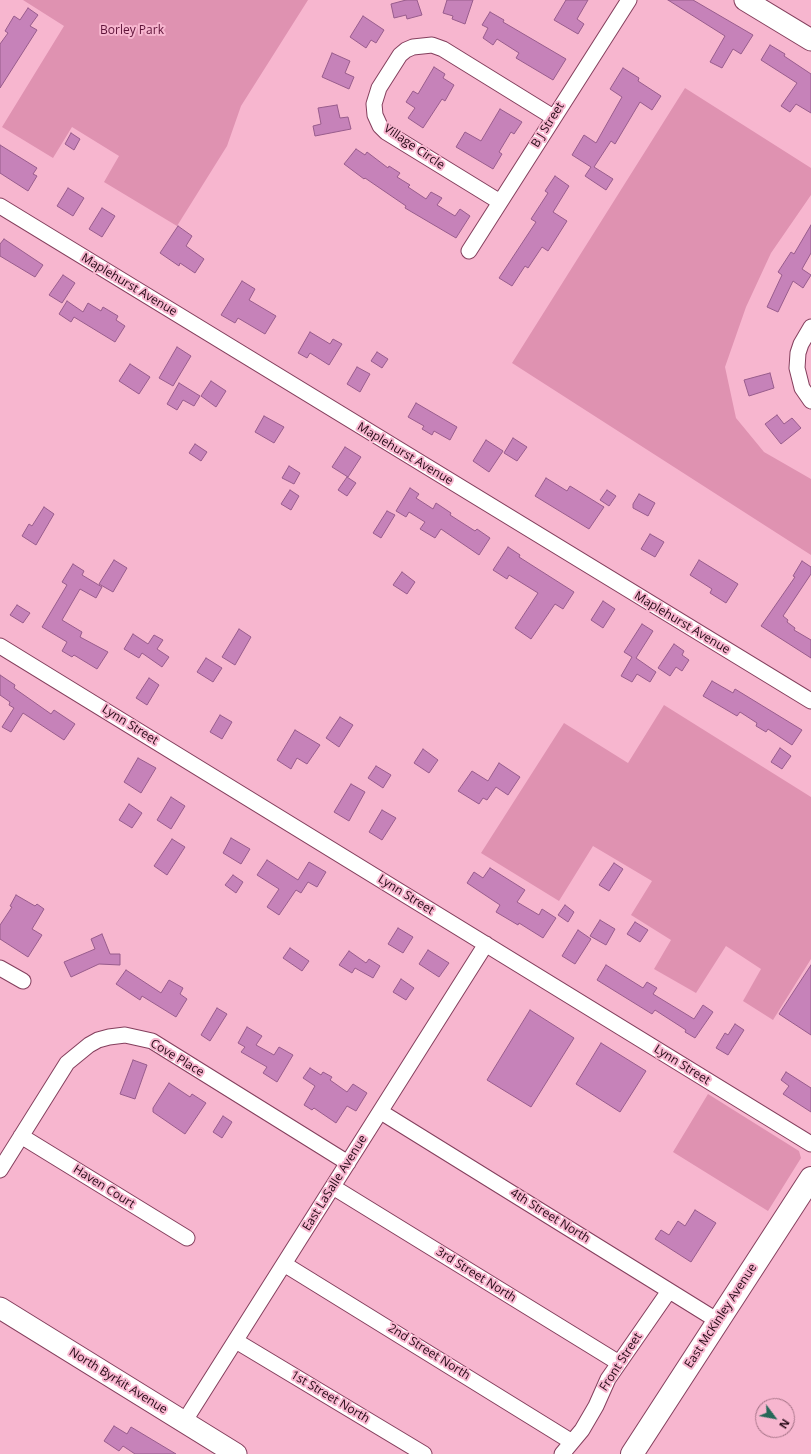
<!DOCTYPE html>
<html>
<head>
<meta charset="utf-8">
<style>
	body { margin:0 }
	#map { position:relative; width:811px; height:1454px; overflow:hidden; background:#f7b6cf; font-family:"Open Sans",sans-serif }
	canvas { display:block }
	.north { position:absolute; left:755px; top:1398px; width:40px; height:40px; box-sizing:border-box; background:#f7b6cf; border:1px solid #a37185; border-radius:50%; rotate:122deg; font-size:11px; font-weight:700; line-height:16px; text-align:center; color:#250916 }
	.north::after { content:''; display:block; margin:auto; width:14px; height:18px; background:#266858; clip-path:polygon(50% 0,100% 100%,50% 72%,0 100%) }
</style>
</head>
<body>
<div id="map">
<canvas width="811" height="1454"></canvas>
<div class="north">N</div>
</div>
<script>
const ctx = document.querySelector('canvas').getContext('2d');
ctx.lineJoin = 'round';
function fillPath(path, color) {
  ctx.fillStyle = color;
  ctx.fill(path, 'evenodd');
}
function shape(rows) {
  const path = new Path2D();
  for (const r of rows) {
    path.moveTo(r[0], r[1]);
    for (let i = 2; i < r.length; i += 2) path.lineTo(r[i], r[i + 1]);
  }
  return path;
}
function trace(path, color, width, dash) {
  ctx.strokeStyle = color;
  ctx.lineWidth = width;
  ctx.lineCap = dash ? 'butt' : 'round';
  ctx.setLineDash(dash || []);
  ctx.stroke(path);
}
function write(font, color, halo, rows, align = 'center') {
  ctx.font = font + ' "Open Sans",sans-serif';
  ctx.lineWidth = 4;
  ctx.setLineDash([]);
  ctx.textBaseline = 'middle';
  ctx.strokeStyle = halo;
  ctx.fillStyle = color;
  for (const [text, x, y, turn = 0] of rows) {
    ctx.save();
    ctx.translate(x, y);
    ctx.rotate((+turn || 0) * Math.PI / 180);
    ctx.textAlign = isNaN(turn) ? turn : align;
    if (halo) ctx.strokeText(text, 0, 0);
    ctx.fillText(text, 0, 0);
    ctx.restore();
  }
}
fillPath(shape([
	[23,0,308,0,241,106,227,146,177,226,104,182,119,156,72,127,53,158,2,127,64,26],
	[685,88,811,168,811,195,771,253,746,307,725,367,736,418,764,452,811,479,811,555,512,363],
	[664,705,811,797,811,959,773,1020,743,1001,761,969,726,946,696,993,654,969,671,940,631,915,652,881,593,846,559,901,481,853,564,723,628,763],
	[708,1094,799,1151,801,1158,768,1211,673,1152]
]), '#df92b1');
const building = shape([
	[406,0,417,0,422,15,407,19,406,15,394,18,391,4,406,0],
	[447,0,473,0,465,24,452,19,453,16,443,13,447,0],
	[566,0,588,0,577,19,584,24,578,34,554,20,566,0],
	[668,0,693,0,753,35,741,54,733,49,722,68,710,62,725,36,668,0],
	[28,8,38,15,30,26,37,30,0,88,0,44,8,33,5,31,14,16,20,20,28,8],
	[490,12,504,20,503,22,566,59,553,80,516,58,519,53,497,39,493,45,483,38,488,28,482,25,490,12],
	[363,16,384,30,376,43,371,40,366,48,350,37,363,16],
	[770,45,785,54,784,56,811,74,811,113,796,104,790,112,781,106,797,83,761,60,770,45],
	[332,53,350,61,345,73,354,77,349,89,322,77,332,53],
	[434,67,445,74,443,78,454,85,445,101,442,99,423,128,408,118,415,108,406,102,413,91,418,94,434,67],
	[623,68,639,78,638,81,661,96,652,110,640,102,615,144,611,141,594,167,613,179,606,190,585,176,591,167,572,155,584,135,596,143,622,97,610,89,623,68],
	[337,105,340,118,348,117,351,129,315,136,313,126,321,124,318,108,337,105],
	[500,109,522,122,514,134,511,132,499,152,502,154,493,169,456,147,465,132,481,141,500,109],
	[71,133,80,139,74,150,65,144,71,133],
	[0,145,37,168,33,174,37,176,28,191,0,173,0,145],
	[356,149,365,155,367,152,388,168,389,166,400,173,397,177,410,185,408,187,426,199,431,192,442,198,437,205,455,216,460,209,470,216,456,238,405,208,406,206,365,178,364,179,344,164,356,149],
	[555,176,569,186,553,212,567,221,548,251,542,247,528,268,525,266,512,286,499,278,536,222,531,219,548,193,545,191,555,176],
	[68,188,84,198,73,216,57,206,68,188],
	[102,208,115,216,102,237,89,229,102,208],
	[811,225,811,253,802,269,811,275,803,288,793,281,778,312,767,307,782,275,778,272,791,252,794,254,811,225],
	[178,226,192,236,186,246,204,259,195,273,180,263,179,266,160,253,178,226],
	[4,239,43,265,35,277,0,256,0,244,4,239],
	[63,275,75,283,62,303,49,295,63,275],
	[242,281,255,289,249,300,276,316,265,334,238,318,235,323,221,315,242,281],
	[67,301,83,312,88,303,101,311,103,307,118,316,116,320,125,326,115,342,74,317,71,322,59,314,67,301],
	[310,332,330,344,333,339,342,344,329,365,310,353,307,358,298,353,310,332],
	[177,347,191,356,173,386,159,378,177,347],
	[377,352,388,359,382,368,371,361,377,352],
	[130,364,150,377,139,394,119,381,130,364],
	[357,367,370,374,360,392,347,384,357,367],
	[770,373,774,388,749,396,744,380,770,373],
	[211,381,226,391,216,407,201,396,211,381],
	[179,383,200,396,194,406,183,400,177,410,167,404,179,383],
	[416,403,457,427,450,440,434,431,432,435,422,429,424,426,408,417,416,403],
	[777,415,784,424,792,418,801,428,781,444,765,424,777,415],
	[264,416,284,427,274,443,255,432,264,416],
	[513,438,527,447,517,461,504,453,513,438],
	[486,440,503,451,489,472,473,461,486,440],
	[195,444,207,452,201,461,189,453,195,444],
	[345,447,361,457,348,477,332,467,345,447],
	[289,466,300,473,294,484,282,478,289,466],
	[347,477,356,483,347,496,338,490,347,477],
	[546,478,567,491,570,486,604,507,589,529,535,496,546,478],
	[410,488,419,494,416,498,433,509,436,503,451,513,450,515,475,531,477,529,490,538,479,555,441,529,435,538,420,529,425,522,409,512,406,517,396,511,410,488],
	[290,490,299,496,291,510,281,504,290,490],
	[607,490,616,496,609,506,600,500,607,490],
	[639,494,655,503,648,516,633,508,633,504,639,494],
	[44,507,54,514,36,545,22,536,29,524,32,526,44,507],
	[387,511,395,515,381,538,373,533,387,511],
	[650,534,664,542,655,557,641,549,650,534],
	[508,547,520,555,519,557,574,592,563,609,555,604,531,639,515,628,538,593,509,575,507,579,493,570,508,547],
	[114,560,127,568,113,592,99,584,114,560],
	[699,560,738,584,726,603,710,593,712,589,690,575,699,560],
	[802,561,811,567,811,574,783,616,788,620,787,622,795,628,794,630,811,640,811,658,761,626,795,577,793,576,802,561],
	[73,564,84,571,82,575,102,587,96,598,80,589,62,620,82,632,80,637,108,652,97,669,74,655,72,657,62,651,67,642,42,627,67,585,62,582,73,564],
	[402,572,415,582,407,594,393,585,402,572],
	[603,601,615,609,603,628,591,620,603,601],
	[17,605,30,613,23,623,10,615,17,605],
	[642,624,653,631,636,658,656,672,650,682,637,674,632,682,621,676,632,657,624,652,642,624],
	[239,629,251,637,235,665,222,657,239,629],
	[133,634,148,644,154,635,163,640,157,649,169,657,162,667,142,653,139,658,124,649,133,634],
	[674,644,684,651,682,655,689,660,682,671,676,667,670,676,658,668,674,644],
	[206,658,222,668,213,682,197,672,206,658],
	[0,675,15,685,14,688,51,714,54,710,75,724,64,740,23,713,11,732,2,727,14,708,9,705,10,702,0,695,0,675],
	[149,678,159,685,147,705,136,698,149,678],
	[712,681,733,693,735,689,802,730,792,745,768,729,766,732,756,726,757,723,740,712,737,716,703,696,712,681],
	[220,715,232,722,222,739,210,732,220,715],
	[340,717,353,725,339,747,326,738,340,717],
	[295,730,320,745,307,764,297,758,291,769,277,760,295,730],
	[780,748,791,756,782,769,771,762,780,748],
	[423,749,438,760,429,773,414,763,423,749],
	[138,758,156,768,141,793,124,782,138,758],
	[499,763,520,777,508,795,496,787,487,800,483,798,479,804,458,791,472,771,488,781,499,763],
	[376,766,391,775,383,788,368,778,376,766],
	[351,784,365,792,349,821,334,812,351,784],
	[171,797,185,806,171,829,157,820,171,797],
	[129,804,142,813,132,828,119,820,129,804],
	[382,810,396,818,382,840,369,832,382,810],
	[231,838,250,849,241,864,223,853,231,838],
	[172,839,185,847,167,875,154,866,172,839],
	[267,860,298,880,309,862,326,872,317,887,308,882,301,893,296,890,279,915,267,907,279,889,257,875,267,860],
	[614,863,623,869,609,891,599,885,614,863],
	[490,868,525,890,517,902,539,915,542,909,556,918,543,938,519,923,518,925,496,912,500,905,467,883,474,872,483,878,490,868],
	[233,875,243,882,236,893,225,885,233,875],
	[16,895,35,906,37,904,44,909,32,929,42,935,28,957,0,939,0,925,12,907,10,906,16,895],
	[565,905,574,912,568,922,558,915,565,905],
	[600,920,615,929,606,945,590,936,600,920],
	[635,922,648,930,640,942,627,934,635,922],
	[398,928,413,937,403,953,388,944,398,928],
	[578,930,591,939,575,964,562,956,578,930],
	[102,934,110,954,120,954,120,965,99,964,71,977,64,962,95,949,91,939,102,934],
	[290,948,309,961,302,971,283,958,290,948],
	[428,950,449,963,439,977,419,964,428,950],
	[349,951,366,963,369,959,380,966,373,978,355,968,352,973,339,965,349,951],
	[606,965,643,988,647,982,657,988,653,994,694,1019,703,1005,713,1012,695,1038,685,1032,686,1030,655,1010,652,1014,597,980,606,965],
	[811,965,811,1035,779,1014,811,965],
	[126,970,161,993,169,980,183,988,180,994,187,999,176,1017,142,996,140,1000,116,984,126,970],
	[401,979,414,988,406,1000,393,992,401,979],
	[217,1008,227,1014,210,1041,201,1035,217,1008],
	[530,1010,574,1038,531,1107,487,1080,530,1010],
	[735,1024,744,1030,728,1055,716,1048,725,1033,728,1035,735,1024],
	[247,1027,262,1036,256,1045,274,1055,279,1047,293,1055,277,1082,263,1073,267,1067,241,1052,245,1047,238,1043,247,1027],
	[601,1043,646,1071,620,1112,576,1084,601,1043],
	[133,1060,147,1065,135,1099,120,1094,133,1060],
	[310,1068,321,1075,323,1072,332,1077,330,1080,347,1092,353,1084,367,1093,356,1111,347,1106,336,1123,314,1108,312,1110,304,1105,315,1086,303,1078,310,1068],
	[786,1072,811,1088,811,1112,783,1094,789,1086,781,1080,786,1072],
	[169,1083,190,1097,192,1094,206,1103,185,1134,153,1112,153,1108,169,1083],
	[223,1116,232,1122,222,1138,213,1132,223,1116],
	[695,1210,716,1223,691,1262,655,1239,661,1230,669,1235,678,1221,685,1226,695,1210],
	[114,1426,127,1434,131,1427,176,1454,135,1454,123,1446,119,1451,104,1441,114,1426]
]);
fillPath(building, '#c682b9');
trace(building, '#985c8c', 1);
const street = shape([
	[500,202,386,132,380,126,375,115,374,104,379,88,400,55,406,50,413,47,432,45,443,49,553,117],
	[0,206,811,701],
	[469,251,629,0],
	[811,327,801,344,798,353,797,368,802,388,811,401],
	[0,646,811,1144],
	[0,968,23,981],
	[381,1112,718,1321],
	[21,1136,187,1238],
	[0,1170,67,1063,89,1045,98,1040,109,1037,125,1035,152,1041,348,1163],
	[333,1187,619,1363],
	[284,1264,572,1442],
	[236,1341,424,1454],
	[184,1422,486,944],
	[562,1454,582,1430,596,1406,608,1379,669,1291]
]);
const secondary = shape([
	[745,0,811,40],
	[0,1308,236,1454]
]);
const primary = shape([
	[632,1454,811,1178]
]);
trace(street, '#843f5d', 17);
trace(secondary, '#843f5d', 23);
trace(primary, '#843f5d', 24);
trace(street, '#fff', 15);
trace(secondary, '#fff', 21);
trace(primary, '#fff', 22);
write('12px', '#5e1339', '#f7b6cf', [
	["Borley Park",132,31]
]);
write('12px', '#250916', '#f7b6cf', [
	["B J Street",548,125,-58],
	["Village Circle",414,147,34],
	["Maplehurst Avenue",129,285,31],
	["Maplehurst Avenue",405,454,31],
	["Maplehurst Avenue",682,623,31],
	["Lynn Street",130,725,32],
	["Lynn Street",406,895,32],
	["Cove Place",177,1058,31],
	["Lynn Street",682,1065,32],
	["East LaSalle Avenue",335,1183,-58],
	["Haven Court",104,1187,32],
	["4th Street North",550,1216,32],
	["3rd Street North",476,1275,32],
	["East McKinley Avenue",721,1316,-57],
	["2nd Street North",429,1352,32],
	["Front Street",621,1362,-57],
	["North Byrkit Avenue",118,1381,32],
	["1st Street North",330,1397,31]
]);
</script>
</body>
</html>
